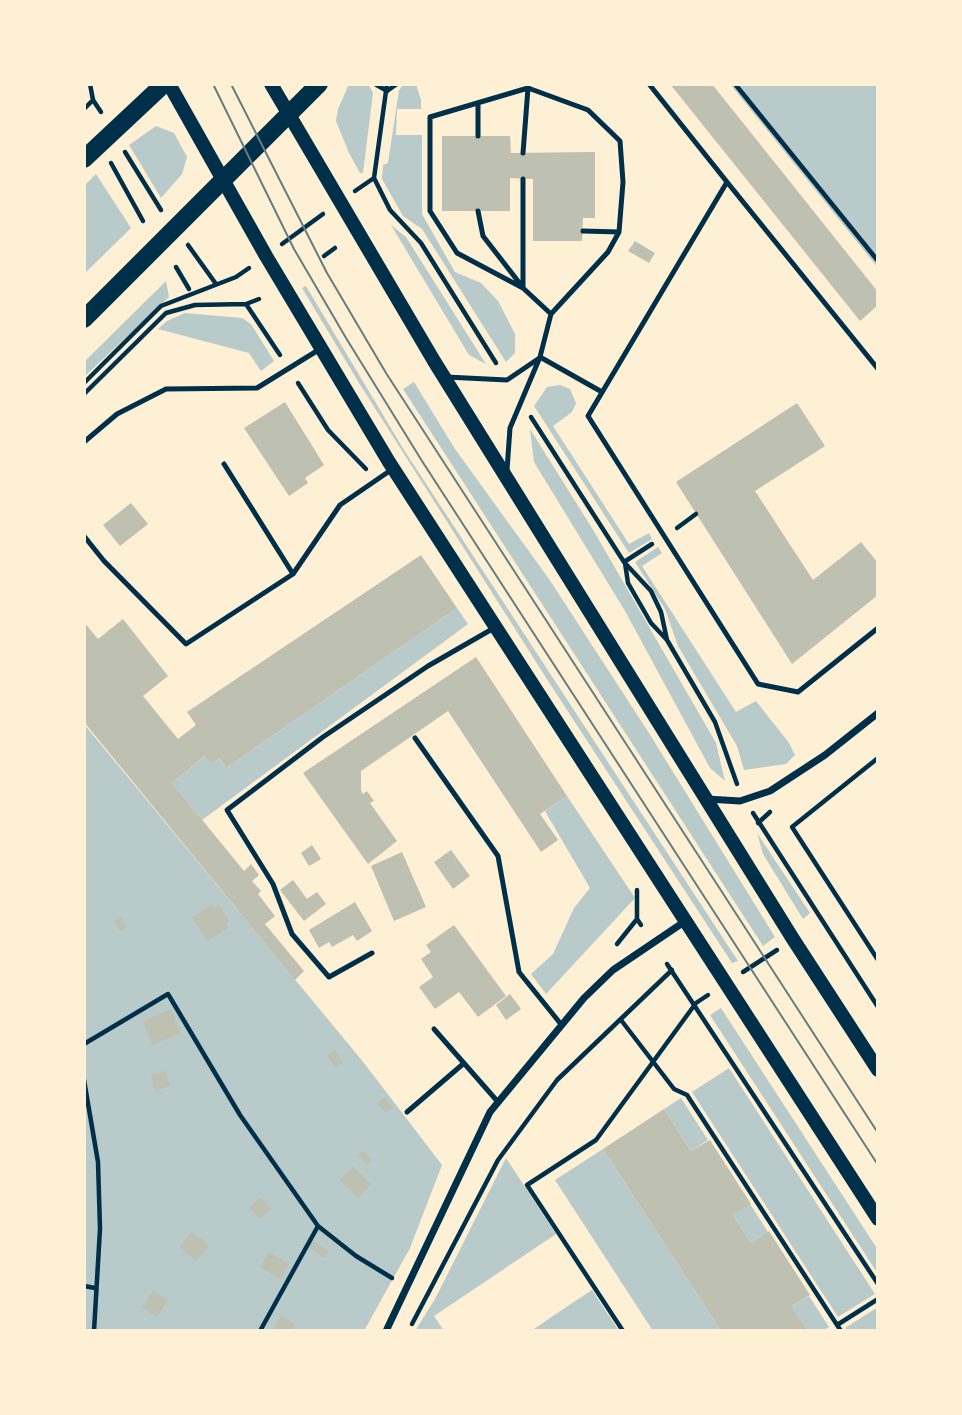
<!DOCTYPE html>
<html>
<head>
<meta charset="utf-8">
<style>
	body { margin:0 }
	#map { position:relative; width:962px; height:1415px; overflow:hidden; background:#fdf0d5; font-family:Overpass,sans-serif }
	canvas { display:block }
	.frame { position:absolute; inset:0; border:86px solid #fdf0d5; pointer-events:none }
</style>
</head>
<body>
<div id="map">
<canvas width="962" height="1415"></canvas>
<div class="frame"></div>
</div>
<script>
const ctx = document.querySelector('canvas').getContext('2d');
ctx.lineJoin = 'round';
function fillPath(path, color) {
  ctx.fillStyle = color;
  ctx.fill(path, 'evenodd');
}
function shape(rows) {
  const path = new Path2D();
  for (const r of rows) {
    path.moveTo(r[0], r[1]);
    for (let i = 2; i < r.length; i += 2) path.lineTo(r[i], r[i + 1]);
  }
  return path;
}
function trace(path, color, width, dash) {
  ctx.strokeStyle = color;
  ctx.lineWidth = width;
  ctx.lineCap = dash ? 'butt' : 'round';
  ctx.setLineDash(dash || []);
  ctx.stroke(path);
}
fillPath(shape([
	[349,84,368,84,373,93,363,173,360,173,349,153,336,121,338,109],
	[404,84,416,84,421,100,421,109,397,109,396,135,422,135,422,214,455,272,481,283,498,301,515,334,515,353,506,362,422,229,403,216,382,179,383,165,388,163,399,90],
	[730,84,878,84,878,268],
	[156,126,174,133,187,157,182,174,161,198,129,145],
	[96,174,131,228,84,274,84,186],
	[391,225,406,237,486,364,469,355],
	[166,281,169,297,84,377,84,362],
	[306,286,404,450,738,961,732,963,550,684,359,383,302,288],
	[185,313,242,318,251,324,274,361,261,371,249,353,158,329,167,321],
	[414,382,455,449,549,579,649,733,775,937,763,946,403,389],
	[560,385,570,389,576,403,572,412,553,426,629,544,649,533,652,539,629,553,534,406,547,387],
	[530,429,595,533,716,743,725,781,710,768,625,611,534,462],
	[658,547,662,553,642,566,736,712,756,701,789,743,795,755,786,764,744,770,737,746,678,646,665,609,635,562],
	[457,608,468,624,202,820,172,783,213,750,226,768],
	[84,724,364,1063,442,1165,410,1248,364,1331,84,1331],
	[567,796,635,898,546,994,531,974,553,954,574,908,590,888,545,811],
	[757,833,810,913,803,919,763,854],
	[721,1008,878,1250,878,1274,710,1015],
	[729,1068,875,1294,838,1317,692,1092],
	[681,1098,708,1140,691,1151,664,1109],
	[603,1149,721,1331,653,1331,555,1180],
	[506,1158,556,1234,434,1316,444,1331,415,1331,435,1299],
	[750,1204,768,1232,751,1243,733,1215],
	[592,1290,619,1331,531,1331,550,1318],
	[809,1296,829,1327,823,1331,808,1331,792,1306],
	[878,1307,878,1331,847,1331,845,1328]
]), '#b9caca');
fillPath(shape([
	[670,84,712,84,878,292,878,305,860,321],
	[442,136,510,136,511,153,595,152,595,218,583,218,582,241,533,241,533,179,510,178,510,211,442,211],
	[635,241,655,253,649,263,628,251],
	[285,402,324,465,305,478,308,483,289,496,244,428],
	[797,403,825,446,755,491,813,580,861,542,878,563,878,595,792,664,676,482],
	[131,503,148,524,120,546,103,525],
	[421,555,457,608,226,768,219,758,211,763,205,756,172,783,244,871,251,864,259,875,252,881,261,891,258,894,275,916,265,924,304,971,295,980,84,722,84,622,98,639,123,619,168,676,143,696,178,739,196,725,187,712],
	[476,657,567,796,540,814,558,840,541,852,448,711,361,771,361,790,363,794,367,791,374,801,370,803,397,841,368,864,303,773],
	[312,845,321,859,309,866,301,853],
	[451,850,470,876,453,889,434,862],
	[402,852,426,907,394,921,371,866],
	[293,880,307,899,317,892,326,904,304,921,280,890],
	[355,902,372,931,357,941,353,935,332,947,329,942,319,948,309,930],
	[212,905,214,908,219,905,229,921,226,924,228,928,207,941,192,917],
	[121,917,127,927,120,931,114,920],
	[454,925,506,996,478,1017,459,992,435,1009,419,987,433,977,421,959,431,952,426,945],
	[510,994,521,1009,506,1020,496,1005],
	[171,1009,181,1033,153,1045,143,1021],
	[335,1050,343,1062,335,1068,327,1055],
	[165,1071,170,1086,156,1091,151,1076],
	[384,1097,393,1107,386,1113,377,1103],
	[664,1109,691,1151,710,1140,751,1204,733,1215,751,1243,769,1231,810,1295,792,1306,808,1331,721,1331,603,1149],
	[363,1151,372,1160,367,1165,358,1155],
	[353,1166,371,1184,358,1198,340,1180],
	[261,1197,271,1209,260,1219,249,1208],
	[192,1231,209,1246,196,1261,180,1247],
	[314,1241,329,1252,324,1258,309,1247],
	[269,1252,289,1264,280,1279,260,1267],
	[153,1291,168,1300,157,1317,142,1307],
	[281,1316,295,1324,291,1331,272,1331]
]), '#bec0b2');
trace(shape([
	[90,84,93,100,101,112],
	[375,84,387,91],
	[387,84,374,178,390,210,421,243,496,363],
	[735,84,878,261],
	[387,91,397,84],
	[84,109,93,100],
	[125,152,161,210],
	[111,163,143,221],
	[355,191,374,178],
	[282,244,323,214],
	[188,245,216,284],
	[324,256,335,248],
	[176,267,189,289],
	[246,304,280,355],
	[84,383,161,306,236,277,249,268],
	[298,383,328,430,366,469],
	[84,394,166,313,195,305,246,304,259,299],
	[531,417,624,562,651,591,661,612,667,640],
	[677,528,696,514],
	[624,562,652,544],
	[625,563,628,583,651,623,667,640,715,722,737,784],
	[878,758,792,827,878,960],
	[753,813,878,1007],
	[758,823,770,812],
	[637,919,637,890],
	[617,944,637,919,641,925],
	[667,964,878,1284],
	[743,972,777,950],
	[621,1020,674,1089,687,1095,841,1331],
	[84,1044,168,994,240,1115,318,1226,356,1256,392,1278],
	[84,1080,98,1162,100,1229,94,1331],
	[84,1286,95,1288],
	[412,1324,498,1160,557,1080,672,970],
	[837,1325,878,1299],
	[260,1331,318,1226],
	[623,1331,527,1185,596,1140,696,1003,708,995]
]), '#003049', 4.5);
trace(shape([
	[649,84,727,182,588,416,758,684,798,692,878,628],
	[478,136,478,103],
	[523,153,528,88,430,117,430,211,457,253,523,288,551,314],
	[523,179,523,288],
	[727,182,878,369],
	[478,211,483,236,521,285],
	[583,231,619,232],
	[540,357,602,392],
	[446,377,507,380,538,359],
	[84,442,117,414,166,389,257,388,320,349],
	[224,464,293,574],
	[507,470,510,428,540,357,551,314,608,252,619,232,623,182,620,141,588,110,528,88,528,84],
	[84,536,104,561,186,644,293,574,340,505,391,470],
	[415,738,498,856,519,972,560,1023],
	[372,953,329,977,292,934,273,884,227,810,323,737,428,666,494,628],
	[434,1029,498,1102],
	[407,1112,463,1064]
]), '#003049', 5);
trace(shape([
	[707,799,740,801,770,791,825,755,878,713],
	[386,1331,490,1112,584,998,613,970,684,922]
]), '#003049', 7);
trace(shape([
	[169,84,266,256,389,462,878,1219],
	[271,84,434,361,793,939,878,1070]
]), '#003049', 14);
trace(shape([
	[84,159,164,84],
	[84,319,319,84]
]), '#003049', 18);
trace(shape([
	[213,84,294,249,346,338,422,461,878,1165],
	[231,84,327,273,386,373,878,1133]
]), '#657d81', 2);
</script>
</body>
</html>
